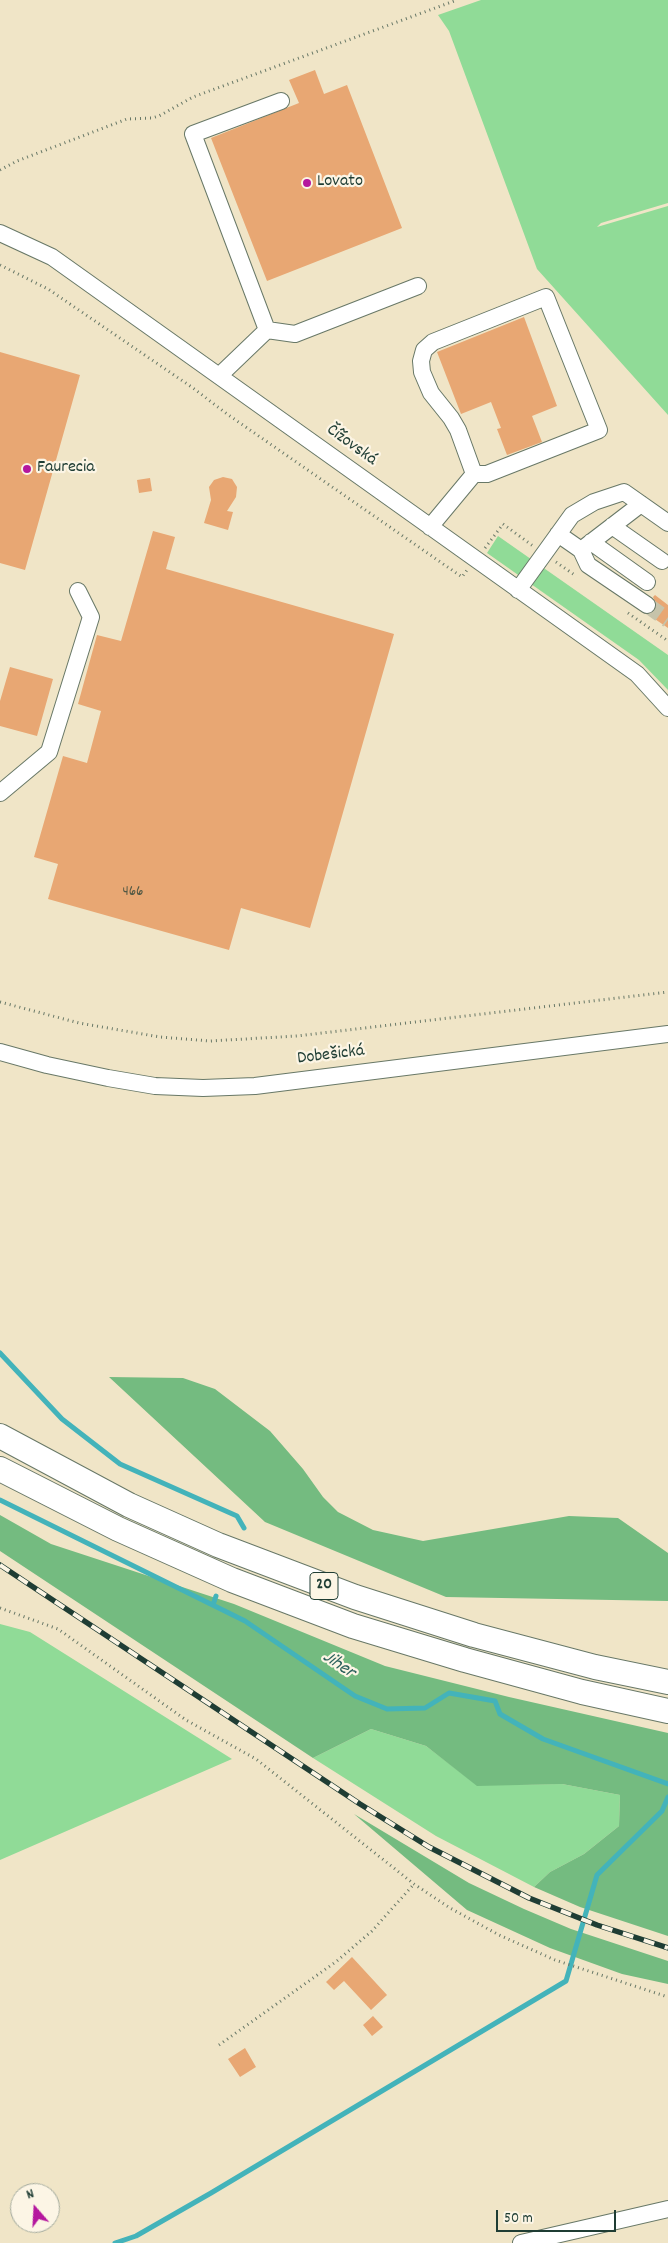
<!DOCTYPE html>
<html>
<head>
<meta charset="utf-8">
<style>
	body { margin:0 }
	#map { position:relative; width:668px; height:2243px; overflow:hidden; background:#f0e5c7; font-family:Dekko,sans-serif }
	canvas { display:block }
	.north { position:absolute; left:10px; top:2183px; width:50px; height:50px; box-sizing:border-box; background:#fcf5e5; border:1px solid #a4ab9e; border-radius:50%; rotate:341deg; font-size:14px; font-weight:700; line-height:20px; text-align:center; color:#1f3d34 }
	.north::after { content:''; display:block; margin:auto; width:18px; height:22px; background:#b5179e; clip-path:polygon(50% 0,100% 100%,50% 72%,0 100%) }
	.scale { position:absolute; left:496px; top:2210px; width:120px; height:22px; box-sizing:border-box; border:2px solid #1f3d34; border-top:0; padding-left:6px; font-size:15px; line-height:18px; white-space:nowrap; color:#1f3d34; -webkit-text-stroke:4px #fcf5e5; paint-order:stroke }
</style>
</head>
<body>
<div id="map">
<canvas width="668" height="2243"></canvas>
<div class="north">N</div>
<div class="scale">50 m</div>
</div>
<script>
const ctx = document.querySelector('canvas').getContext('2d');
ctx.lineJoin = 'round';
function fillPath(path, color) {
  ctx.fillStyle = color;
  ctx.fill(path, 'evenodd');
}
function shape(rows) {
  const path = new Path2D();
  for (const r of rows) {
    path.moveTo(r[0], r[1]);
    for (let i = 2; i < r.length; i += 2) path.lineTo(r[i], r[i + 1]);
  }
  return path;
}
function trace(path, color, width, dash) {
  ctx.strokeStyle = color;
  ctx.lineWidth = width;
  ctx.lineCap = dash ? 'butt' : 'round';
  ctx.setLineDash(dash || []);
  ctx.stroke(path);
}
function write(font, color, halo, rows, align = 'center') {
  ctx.font = font + ' Dekko,sans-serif';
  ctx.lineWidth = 4.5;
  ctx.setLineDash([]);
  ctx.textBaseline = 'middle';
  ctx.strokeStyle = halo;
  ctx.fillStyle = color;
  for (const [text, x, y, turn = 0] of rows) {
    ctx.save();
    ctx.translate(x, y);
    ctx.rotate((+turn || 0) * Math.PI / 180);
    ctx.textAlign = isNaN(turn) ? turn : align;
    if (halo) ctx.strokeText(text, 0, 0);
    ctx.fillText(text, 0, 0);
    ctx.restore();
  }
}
fillPath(shape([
	[481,0,668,0,668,203,601,223,597,227,668,206,668,415,537,269,449,31,438,15],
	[498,536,668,655,668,690,639,660,487,553],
	[0,1624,30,1632,232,1759,0,1860],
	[371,1729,426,1746,477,1785,562,1784,620,1795,619,1826,584,1854,550,1872,534,1887,436,1836,313,1758]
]), '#90db97');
fillPath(shape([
	[109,1377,183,1378,215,1389,270,1431,303,1469,323,1497,338,1512,373,1530,423,1541,569,1516,618,1518,668,1553,668,1601,446,1597,265,1522],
	[0,1515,51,1544,234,1604,385,1666,509,1697,668,1733,668,1936,580,1907,534,1887,550,1872,584,1854,619,1826,620,1795,562,1784,477,1786,426,1746,371,1729,313,1758,0,1551],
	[354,1814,469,1883,524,1909,571,1929,668,1961,668,1984,622,1974,550,1948,467,1910]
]), '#74bb80');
trace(shape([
	[0,1353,62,1419,120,1464,237,1516,244,1528],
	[0,1500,245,1621,355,1696,387,1709,425,1708,449,1693,495,1701,500,1714,543,1739,668,1784],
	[213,1605,216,1596],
	[115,2243,136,2236,211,2193,566,1981,597,1875,662,1811,668,1797]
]), '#43b3ba', 5);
fillPath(shape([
	[315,70,324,94,347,85,402,228,267,281,211,138,299,103,289,80],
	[524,317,557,406,532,416,542,442,507,455,497,429,501,428,491,402,461,414,437,352],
	[0,352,80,375,25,570,0,563],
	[223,477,232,479,237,487,236,497,227,511,233,512,228,530,204,523,211,500,209,487,214,480],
	[150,478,152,491,139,493,137,480],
	[153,531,175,537,166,569,394,634,310,928,241,908,229,950,48,899,58,864,34,857,63,756,87,763,101,711,78,704,97,635,121,641],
	[655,595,668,605,668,628,649,615,655,611,657,606,653,597],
	[10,667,53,679,37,736,0,726,0,701],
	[352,1957,387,1995,371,2010,344,1981,334,1990,326,1982],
	[373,2016,383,2027,372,2036,363,2025],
	[245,2048,256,2067,240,2077,228,2059]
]), '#e8a773');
trace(shape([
	[647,605,668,620]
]), '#c6c3aa', 16, [16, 8]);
const minor = shape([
	[0,233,52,257,637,674,668,708],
	[267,330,295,334,418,286],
	[219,376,267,330,193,134,281,101],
	[612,526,662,561],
	[430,527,474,474,487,474,599,430,546,297,433,342,424,350,421,361,422,372,431,393,451,418,458,430,474,474],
	[558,534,581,550,588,565,647,605],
	[591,542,647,582],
	[581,550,641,504],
	[518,590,572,515,594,502,624,492,668,523],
	[0,793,49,752,91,617,78,591],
	[0,1052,47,1065,108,1078,155,1086,203,1088,255,1086,668,1034],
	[521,2243,668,2209]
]);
const highway = shape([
	[0,1436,129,1505,218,1545,355,1597,474,1635,595,1667,668,1682],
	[0,1469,118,1529,232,1580,353,1626,465,1660,582,1692,668,1711]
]);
trace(minor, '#687867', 18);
trace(highway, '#687867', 26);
trace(shape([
	[0,170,17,161,127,119,152,118,159,116,193,97,457,0],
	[0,265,48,289,193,388,227,414,462,577,467,570],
	[485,548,503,524,533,546],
	[556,562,576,576],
	[628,613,668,641],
	[0,1002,79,1023,160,1037,210,1041,297,1036,668,992],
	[0,1608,58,1629,186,1720,256,1759,414,1884,450,1908,499,1935,555,1960,668,1997],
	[219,2045,337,1961,372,1931,414,1884]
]), '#687867', 3, [1, 4]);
trace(minor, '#fff', 16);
trace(highway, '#fff', 24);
const rail = shape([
	[0,1565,360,1804,429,1847,529,1898,597,1925,668,1948]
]);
trace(rail, '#1f3d34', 5.5);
trace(rail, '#fcf5e5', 4, [11]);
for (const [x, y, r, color] of [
	[307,183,5,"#b5179e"],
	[27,469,5,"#b5179e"]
]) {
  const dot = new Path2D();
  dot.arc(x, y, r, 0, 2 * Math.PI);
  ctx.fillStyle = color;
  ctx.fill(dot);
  trace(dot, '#fcf5e5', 2);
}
write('15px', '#515844', null, [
	["466",133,893]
]);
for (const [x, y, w] of [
	[324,1586,28]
]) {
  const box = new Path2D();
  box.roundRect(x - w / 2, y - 13.5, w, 27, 4);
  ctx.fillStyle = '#fcf5e5';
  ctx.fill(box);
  trace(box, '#1f3d34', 1);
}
write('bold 16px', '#1f3d34', null, [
	["20",324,1586]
]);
write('18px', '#1f3d34', '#fcf5e5', [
	["Lovato",317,183],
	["Faurecia",37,469]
], 'left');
write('18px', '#1f3d34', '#fcf5e5', [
	["Čížovská",351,446,36],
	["Dobešická",331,1056,-7]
]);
write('italic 19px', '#2a605c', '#fcf5e5', [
	["Jiher",338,1666,34]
]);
</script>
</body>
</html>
